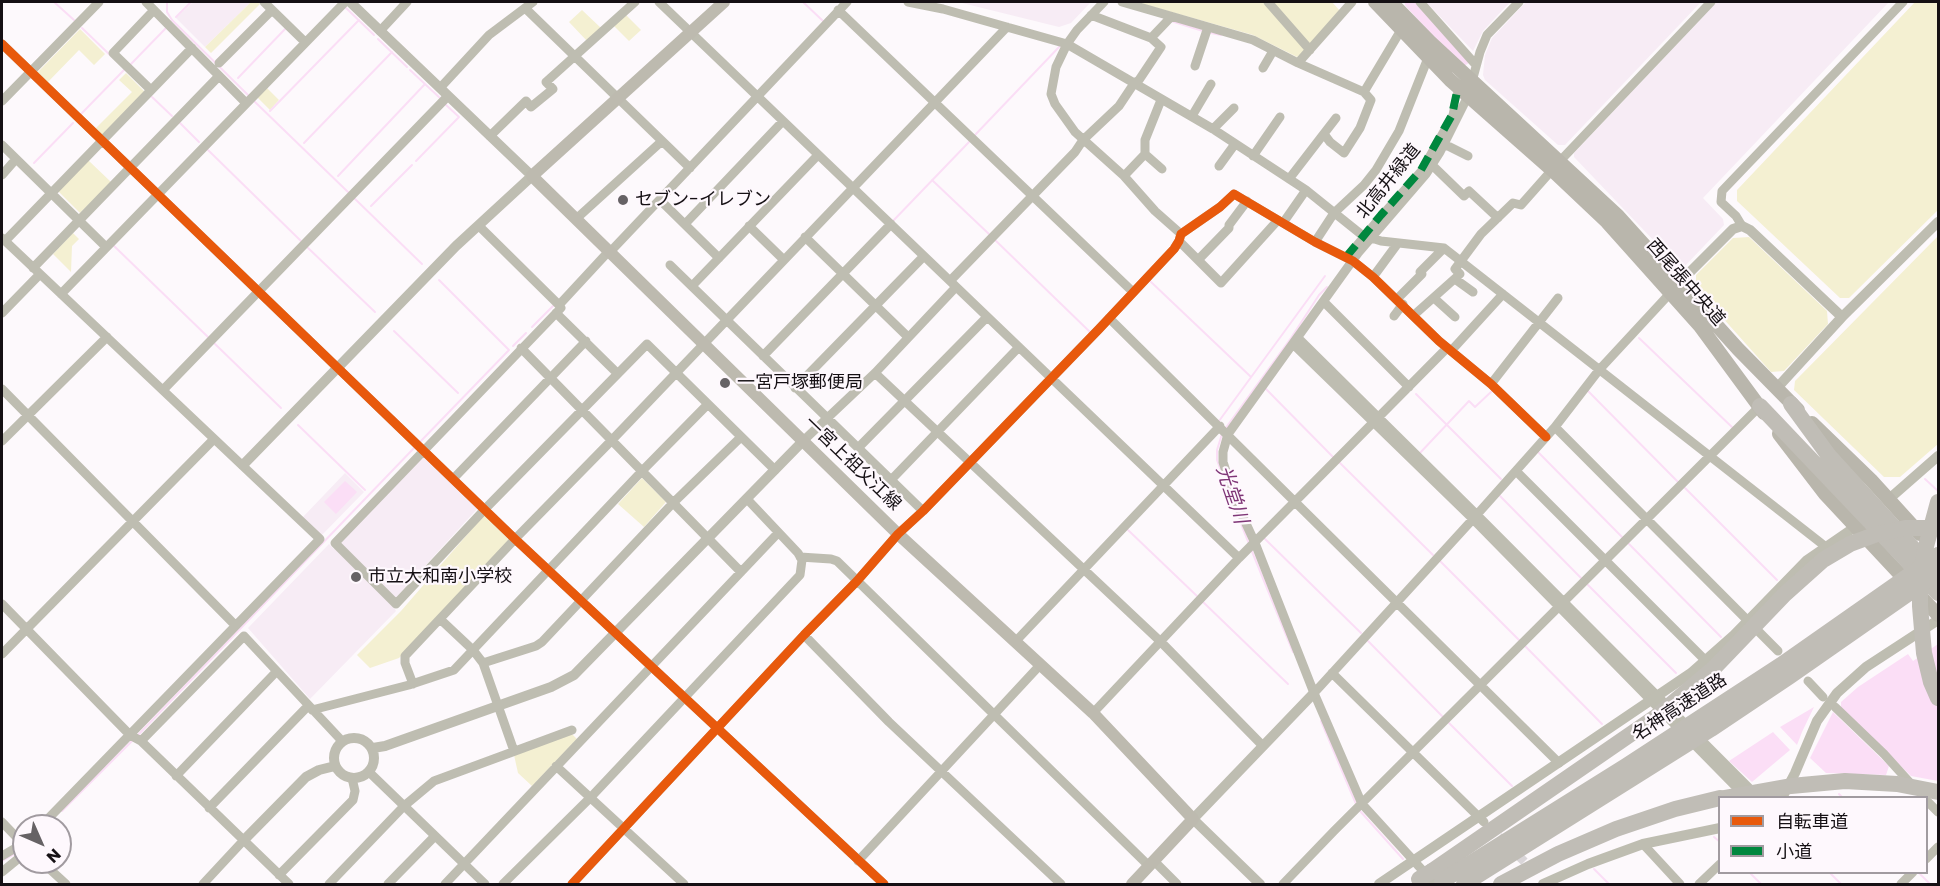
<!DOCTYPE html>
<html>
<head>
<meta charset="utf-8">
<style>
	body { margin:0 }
	#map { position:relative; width:1940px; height:886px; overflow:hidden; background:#fdf9fc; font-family:Poppins,"Noto Sans JP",sans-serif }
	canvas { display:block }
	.frame { position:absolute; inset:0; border:3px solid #151014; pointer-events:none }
	.legend { position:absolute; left:1718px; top:796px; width:210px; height:78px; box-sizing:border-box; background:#fef8fd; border:2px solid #a19ba0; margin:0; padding:8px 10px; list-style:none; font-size:18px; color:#151014 }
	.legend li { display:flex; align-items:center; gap:12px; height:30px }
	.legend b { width:30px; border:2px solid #a19ba0 }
	.north { position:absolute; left:12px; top:814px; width:60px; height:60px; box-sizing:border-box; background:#fef8fd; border:2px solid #a19ba0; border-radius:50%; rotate:135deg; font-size:16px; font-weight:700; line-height:24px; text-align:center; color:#151014 }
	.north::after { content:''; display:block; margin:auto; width:21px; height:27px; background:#666265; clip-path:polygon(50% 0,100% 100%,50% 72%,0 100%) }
</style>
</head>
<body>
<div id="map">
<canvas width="1940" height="886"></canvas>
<div class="frame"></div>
<ul class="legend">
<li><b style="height:8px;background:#e8590c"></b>自転車道</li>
<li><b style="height:8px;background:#00873e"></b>小道</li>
</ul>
<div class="north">N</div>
</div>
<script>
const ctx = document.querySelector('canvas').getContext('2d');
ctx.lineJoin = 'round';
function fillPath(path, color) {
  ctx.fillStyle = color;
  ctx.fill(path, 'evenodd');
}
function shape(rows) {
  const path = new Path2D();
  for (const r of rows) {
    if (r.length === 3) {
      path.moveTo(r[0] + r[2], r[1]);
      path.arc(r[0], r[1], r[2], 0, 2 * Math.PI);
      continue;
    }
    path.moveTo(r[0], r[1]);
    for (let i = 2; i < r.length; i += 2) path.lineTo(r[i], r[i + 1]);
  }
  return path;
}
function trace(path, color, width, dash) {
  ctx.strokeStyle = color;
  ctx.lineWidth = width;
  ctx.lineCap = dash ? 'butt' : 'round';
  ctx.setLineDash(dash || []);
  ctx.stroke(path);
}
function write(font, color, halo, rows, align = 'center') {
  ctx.font = font + ' Poppins,"Noto Sans JP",sans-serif';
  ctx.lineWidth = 4.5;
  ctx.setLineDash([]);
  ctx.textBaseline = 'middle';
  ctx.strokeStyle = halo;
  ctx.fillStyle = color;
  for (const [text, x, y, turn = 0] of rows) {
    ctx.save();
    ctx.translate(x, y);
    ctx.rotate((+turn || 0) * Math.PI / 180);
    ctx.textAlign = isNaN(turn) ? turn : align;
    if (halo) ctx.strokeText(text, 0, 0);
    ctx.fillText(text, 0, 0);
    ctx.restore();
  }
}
fillPath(shape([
	[193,2,251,2,205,47,176,18],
	[958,2,1091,2,1071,23,1059,27],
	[1426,2,1510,2,1483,31,1473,51],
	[1526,2,1701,2,1565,145,1558,145,1485,80,1483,75,1485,55,1492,38],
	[1717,2,1889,2,1703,198,1723,219,1724,225,1684,267,1678,266,1574,157,1574,153],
	[423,456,478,508,391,603,396,611,310,699,248,628,329,544,334,549],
	[345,473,364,492,321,536,302,518]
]), '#f7ecf5');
fillPath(shape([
	[251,2,258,2,260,4,211,53,205,47],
	[1136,2,1263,2,1304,48,1304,52,1297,57,1253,35],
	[1272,2,1332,2,1341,12,1311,45],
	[1915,2,1938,2,1938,210,1849,298,1840,298,1737,201,1737,190],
	[582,10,601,28,587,41,569,22],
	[625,14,641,30,629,41,613,25],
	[80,29,105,54,94,65,79,50,46,84,36,74],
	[126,73,145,92,101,137,94,130,132,92,119,80],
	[266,87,279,100,270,110,256,96],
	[88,160,111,182,80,213,58,191],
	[73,233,79,239,72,246,71,272,53,254],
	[1938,236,1938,444,1900,477,1884,477,1794,390,1795,381],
	[1749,237,1827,311,1828,324,1784,371,1771,372,1696,288,1696,275,1733,238],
	[642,478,666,502,644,527,618,504],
	[484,515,509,540,399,658,370,668,357,655,401,611],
	[572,734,577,739,532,786,518,773,514,755]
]), '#f4f0d2');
fillPath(shape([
	[345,481,357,492,336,514,324,502],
	[1938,644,1938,781,1911,776,1841,708,1841,702,1858,687,1908,654,1913,661],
	[1814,707,1802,732,1797,745,1780,727],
	[1833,712,1889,766,1886,775,1826,773,1810,758],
	[1773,732,1790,750,1752,782,1729,761]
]), '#fbdef6');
trace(shape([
	[54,2,74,20],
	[167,2,167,12,172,20,250,97],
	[803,2,823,21],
	[345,7,374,35],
	[176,17,191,2],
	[1171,21,1203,31],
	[82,28,110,55],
	[1211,33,1221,35],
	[378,39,407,67],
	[131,64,166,28],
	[410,70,441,99],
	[238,78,286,28],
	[152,97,172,116],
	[254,101,349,193],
	[270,111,359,20],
	[81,114,124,70],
	[180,123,199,142],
	[975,135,1060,46],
	[304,143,392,52],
	[208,150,302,242],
	[416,161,459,117,445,104],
	[34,163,73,123],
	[338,176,425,84],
	[932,180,990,235],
	[353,197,422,264],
	[371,206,412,165],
	[892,222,969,142],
	[994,239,1090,332,1089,333],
	[113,245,208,337],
	[306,246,375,312],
	[1150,281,1250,376],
	[532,327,554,305],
	[394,331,458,393],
	[1639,338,1734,429],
	[214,343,281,408],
	[513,346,526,333],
	[1265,388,1334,458],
	[1588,391,1679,483],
	[1416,394,1501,479],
	[1219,421,1325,276],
	[298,425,365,490],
	[1225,429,1291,338,1319,295,1327,287],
	[1222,434,1217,450,1217,460,1229,494],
	[419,443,509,350,439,280],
	[1538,452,1624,539],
	[1419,454,1469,401,1475,407,1492,391],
	[1339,462,1433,555],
	[1925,479,1938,491],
	[1685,488,1777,580],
	[1499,495,1583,580],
	[1239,519,1249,544],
	[1128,530,1198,597],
	[1264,538,1361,633],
	[1628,543,1721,637],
	[1251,549,1293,652],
	[1440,561,1521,642],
	[1587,584,1676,673],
	[1202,601,1288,684],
	[1368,641,1444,718],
	[1525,646,1602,724],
	[1321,721,1356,804],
	[1448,722,1512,786],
	[138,735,415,447],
	[1839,794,1843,798],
	[62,811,132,741],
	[1360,811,1403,859],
	[1714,837,1720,842],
	[2,861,20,851],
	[1594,869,1609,884],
	[1749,872,1761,884],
	[1829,872,1841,884],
	[1918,872,1930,884]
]), '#fbdef6', 2);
trace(shape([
	[1412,2,1463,58]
]), '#fbdef6', 15);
trace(shape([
	[1489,827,1533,870]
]), '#dad6d9', 9, [9, 4.5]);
trace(shape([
	[1346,257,1381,215,1421,170,1452,115,1458,87]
]), '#bebdb1', 7);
trace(shape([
	[146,2,246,103],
	[264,2,305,42],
	[659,2,1239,558],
	[908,2,943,9,1067,44,1213,129,1306,190,1362,235,1381,241,1444,248,1826,547],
	[1104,2,1077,30,1067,44,1056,67,1051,94,1055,104,1075,132,1124,176,1155,211,1181,234],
	[1122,2,1253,40,1298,63,1364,92,1371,100,1360,128,1344,153,1330,142,1324,134],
	[1268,2,1310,50],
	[1420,2,1476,65],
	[525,8,690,168],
	[838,10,1133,292],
	[1091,15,1151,38,1161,47,1137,83],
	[380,31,407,2],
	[1151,38,1171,17],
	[2,44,515,539,884,884],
	[219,63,272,10],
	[1298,63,1352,2],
	[1195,66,1208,27],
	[1263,68,1273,51],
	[440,88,489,35,533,2],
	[151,90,113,53,154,10],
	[1364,92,1401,30],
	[2,101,99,2],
	[1192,116,1211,84],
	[1213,129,1234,108],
	[490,136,526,101,531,107,553,89,546,82,635,2],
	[1444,144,1468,156],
	[2,145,106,247],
	[1145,154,1162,169],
	[1253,156,1280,117],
	[1560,161,1711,2],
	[1432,165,1464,196,1469,191,1498,218],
	[1219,166,1235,144],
	[2,175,16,159],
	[1124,176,1145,154,1145,140,1161,100],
	[1289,179,1336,118],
	[660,200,719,258],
	[576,219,662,141],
	[1283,223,1306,190],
	[685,224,783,121],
	[479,226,559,305],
	[749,226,784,260],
	[1742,226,1736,216,1721,202,1722,191,1903,2],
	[805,237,908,337],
	[2,238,320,539,41,826],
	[5,241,192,48],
	[1179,241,1221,283,1278,220],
	[1315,242,1334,213,1364,185,1376,170,1399,131,1428,58],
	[609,251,559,305,561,308,335,543,396,604,485,509,647,344,775,470],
	[610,252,847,2],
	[1198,260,1229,228,1229,225,1247,201],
	[670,265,923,511],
	[33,268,219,76],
	[1373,277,1398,243],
	[1455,279,1473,292],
	[950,281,1075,152,1083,140,1119,106,1135,82],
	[692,286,818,155],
	[61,294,345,2],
	[1434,298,1455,317],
	[1397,299,1422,274,1420,272,1444,248],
	[1324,302,1409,387],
	[2,313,40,274],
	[556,313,617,373],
	[1414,315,1460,274,1455,269,1481,234,1513,203,1521,205,1552,170],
	[1394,316,1403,304],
	[1109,318,1559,763],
	[1298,338,1477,515,1755,794],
	[1293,344,1473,519,1743,794],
	[521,348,741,572],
	[1451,351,1503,294],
	[763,356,891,224],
	[875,373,1161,642,1263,746],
	[1491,384,1558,298],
	[795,388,924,256],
	[2,389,235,625],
	[163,390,448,96],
	[1555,427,1778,651],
	[2,441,107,337],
	[803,441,875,373,956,287],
	[858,448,987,317],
	[1516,471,1706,661],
	[453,479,586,341],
	[891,480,1019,347],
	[800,557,831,559,837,561,1149,866],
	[2,604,130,735,141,741,289,884],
	[440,619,473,650,483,663,514,751],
	[804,635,889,722,1061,884],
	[1015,642,1220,426],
	[2,654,214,439],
	[483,663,536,646,542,642,673,503,741,437],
	[1332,673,1484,822],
	[1808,681,1823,697],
	[413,684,405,663,405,656,515,539,612,440,1007,27],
	[1314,693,1473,519,1555,427,1599,370,1674,289],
	[1835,707,1884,754,1912,785],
	[312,710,409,685,454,670,642,471,708,404],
	[1093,713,1239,558,1447,348],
	[141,741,244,636,342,741],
	[556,766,684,884],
	[369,772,485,884],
	[176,776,276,672],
	[1926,800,1938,812],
	[209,808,308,706],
	[2,822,24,845],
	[1643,844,1680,884],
	[2,856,24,843],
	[1926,859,1938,847],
	[858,861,1041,664],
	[1154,861,1177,884],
	[42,862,66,884],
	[2,872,24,854],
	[279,875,353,800,355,791,352,778],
	[203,884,243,841],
	[329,884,404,806,434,781,572,730],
	[388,884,435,836],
	[445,884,778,533],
	[503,884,591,797,800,575,802,560,798,553,747,499],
	[572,884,804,635,857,581,898,534,923,511,1099,329,1174,249,1179,241,1181,234,1220,207,1234,194,1315,242,1353,261,1373,277,1439,341,1491,384,1546,437],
	[1283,884,1334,831,1760,406],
	[1435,884,1362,804,1314,693,1255,543,1236,502,1223,462,1223,452,1228,434,1358,253,1426,174,1440,152,1468,96,1480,52,1487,35,1519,2],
	[1699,884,1720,864],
	[1901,884,1913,872]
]), '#bebdb1', 9);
trace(shape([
	[1679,283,1733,229,1742,226,1750,230,1842,317],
	[1776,389,1842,317,1938,222],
	[243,465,456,246,532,176,350,2],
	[1889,499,1938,456],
	[354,758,20],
	[373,748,385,746,551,687,574,675,803,441],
	[1782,798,1795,773,1817,721,1837,693,1866,667,1938,620],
	[243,841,306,777,319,770,335,766],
	[1260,884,1193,819,1314,693],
	[1379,884,1691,673,1734,635,1807,560,1855,527],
	[1543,884,1588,864,1643,844,1720,828]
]), '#bebdb1', 10);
trace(shape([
	[724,2,532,176,898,534,1093,713,1193,819,1132,884]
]), '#bdbaaf', 12);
trace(shape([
	[1375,2,1450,80,1552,170,1607,222,1700,326,1764,413],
	[1391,2,1430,42,1618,216,1738,349,1798,410],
	[1812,423,1871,480,1920,534],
	[1779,434,1825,494,1938,615]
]), '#b9b6ac', 14);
trace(shape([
	[1791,404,1829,456,1930,567],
	[1760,406,1938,593],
	[1432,871,1657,716],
	[1501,884,1558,854,1616,829,1675,809,1720,798]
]), '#c0bdb6', 16);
trace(shape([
	[1938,502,1925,550,1920,589,1920,606,1924,653,1931,682,1938,698],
	[1657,716,1714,668,1785,594,1823,560,1850,544,1877,534,1905,528,1938,528],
	[1724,798,1791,786,1845,781,1897,784,1938,792],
	[1419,879,1432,871],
	[1442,881,1626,766,1781,665,1938,555],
	[1464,884,1711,729,1790,676,1938,573]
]), '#c0bdb6', 16);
trace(shape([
	[1346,257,1381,215,1421,170,1452,115,1458,87]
]), '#00873e', 8, [15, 8]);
trace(shape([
	[2,44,515,539,884,884],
	[572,884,804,635,857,581,898,534,923,511,1099,329,1174,249,1179,241,1181,234,1220,207,1234,194,1315,242,1353,261,1373,277,1439,341,1491,384,1546,437]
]), '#e8590c', 9);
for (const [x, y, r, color] of [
	[623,200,6,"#666265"],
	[725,383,6,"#666265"],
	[356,577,6,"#666265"]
]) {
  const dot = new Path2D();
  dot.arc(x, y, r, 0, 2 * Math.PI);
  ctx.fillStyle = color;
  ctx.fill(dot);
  trace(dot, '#fef8fd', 2);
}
write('18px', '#151014', '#fef8fd', [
	["北高井緑道",1389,182,-51],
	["西尾張中央道",1685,283,49],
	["一宮上祖父江線",852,464,44],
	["名神高速道路",1680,708,-33]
]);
write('18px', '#151014', '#fef8fd', [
	["セブン-イレブン",635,200],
	["一宮戸塚郵便局",737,383],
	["市立大和南小学校",368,577]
], 'left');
write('italic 20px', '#7f3677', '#fef8fd', [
	["光堂川",1231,495,71]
]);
</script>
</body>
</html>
